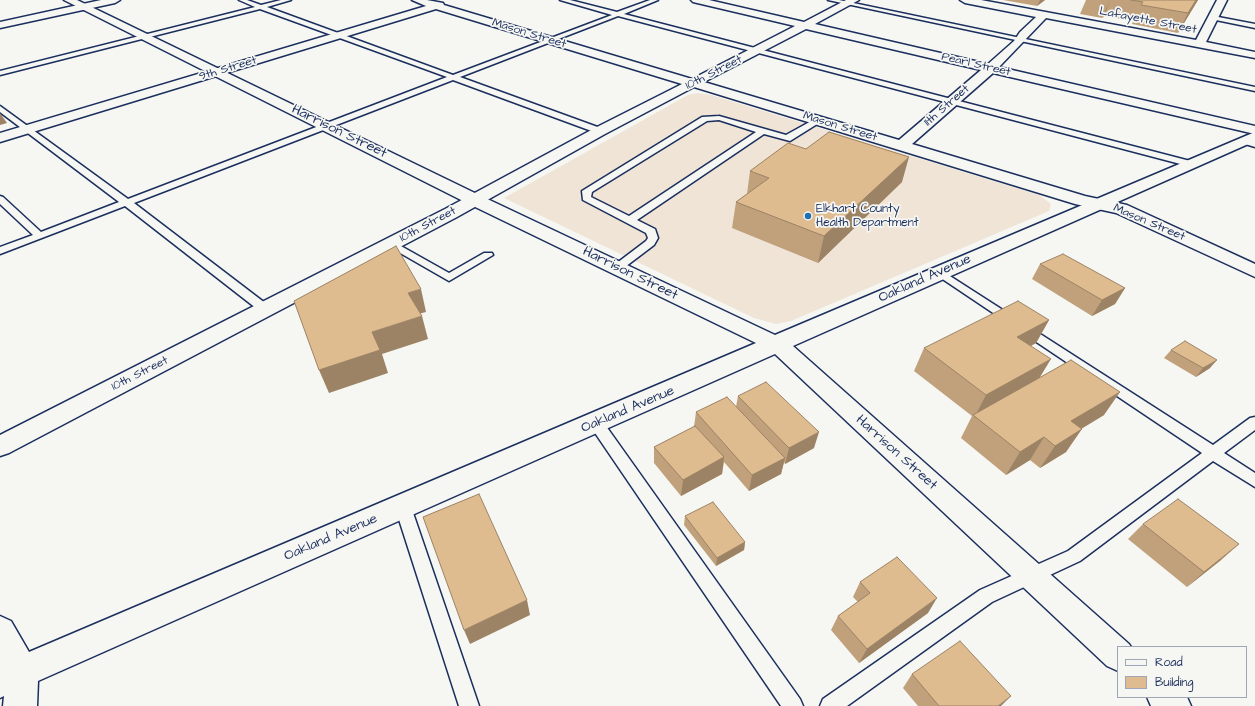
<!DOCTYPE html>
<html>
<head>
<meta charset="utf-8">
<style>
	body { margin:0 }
	#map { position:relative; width:1255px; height:706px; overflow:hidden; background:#f6f6f2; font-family:"Architects Daughter",sans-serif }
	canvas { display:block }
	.legend { position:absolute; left:1117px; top:646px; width:130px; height:52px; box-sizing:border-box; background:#f6f6f2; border:1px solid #9ea6b7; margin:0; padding:5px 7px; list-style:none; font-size:12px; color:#1b2f5e }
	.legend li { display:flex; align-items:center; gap:8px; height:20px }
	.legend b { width:20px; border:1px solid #9ea6b7 }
</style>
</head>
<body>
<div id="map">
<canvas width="1255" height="706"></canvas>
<ul class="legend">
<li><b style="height:5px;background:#f6f6f2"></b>Road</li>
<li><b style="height:11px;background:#dfbb90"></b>Building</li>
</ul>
</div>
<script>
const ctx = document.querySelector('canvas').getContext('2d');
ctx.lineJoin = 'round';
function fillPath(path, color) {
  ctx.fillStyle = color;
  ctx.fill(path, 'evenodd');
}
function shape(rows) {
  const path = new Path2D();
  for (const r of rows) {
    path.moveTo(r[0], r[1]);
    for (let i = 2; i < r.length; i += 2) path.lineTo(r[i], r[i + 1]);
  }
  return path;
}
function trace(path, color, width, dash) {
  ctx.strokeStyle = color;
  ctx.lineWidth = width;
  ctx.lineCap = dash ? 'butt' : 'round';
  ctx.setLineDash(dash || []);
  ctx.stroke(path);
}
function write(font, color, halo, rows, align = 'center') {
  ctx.font = font + ' "Architects Daughter",sans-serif';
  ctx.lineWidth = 3.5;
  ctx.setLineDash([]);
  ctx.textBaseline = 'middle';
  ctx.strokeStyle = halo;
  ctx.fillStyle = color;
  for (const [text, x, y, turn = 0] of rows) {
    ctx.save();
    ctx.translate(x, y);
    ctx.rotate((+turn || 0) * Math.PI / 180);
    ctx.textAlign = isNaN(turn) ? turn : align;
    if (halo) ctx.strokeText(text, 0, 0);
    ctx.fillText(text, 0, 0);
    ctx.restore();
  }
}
fillPath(shape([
	[698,93,711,95,1039,195,1051,204,1049,211,791,321,776,324,754,318,504,198,688,95]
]), '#efe4d5');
const service = shape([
	[239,0,247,0,261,5,281,0,291,0,267,7,453,75,612,15,560,0,570,0,617,12,650,0,658,0,624,14,1194,162,1196,164,1191,167,1188,166,618,16,460,77,603,129,603,133,597,133,453,80,134,203,269,306,271,309,269,312,261,312,125,206,0,254,0,247,33,235,0,204,0,196,3,197,41,232,119,202,0,112,0,106,128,199,447,77,260,9,0,75,0,71,255,7,239,0],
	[828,0,839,0,1255,87,1255,91,828,0],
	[1213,16,1255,24,1255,28,1211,19,1211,17,1213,16],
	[719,116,786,135,815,119,818,119,822,121,790,141,764,134,637,220,655,229,658,238,654,245,621,270,613,270,611,268,613,266,646,241,648,238,646,233,583,200,582,191,702,117,719,116],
	[719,120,756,132,629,216,591,197,592,192,707,121,719,120],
	[1245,138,1255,141,1255,147,1242,143,1241,141,1245,138],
	[392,241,449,273,484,253,492,253,493,255,449,281,388,246,387,244,392,241],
	[939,269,1213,445,1250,418,1255,417,1255,430,1224,453,1255,473,1255,487,1213,461,1080,561,992,602,847,706,820,706,823,699,980,590,1068,551,1202,453,935,274,933,272,935,270,939,269],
	[596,418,601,419,800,699,803,706,781,706,591,427,589,423,591,419,596,418],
	[403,500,409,502,411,507,479,706,459,706,395,507,397,502,403,500]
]);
const minor = shape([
	[101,0,120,0,115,3,0,28,0,22,101,0],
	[412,0,427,0,443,3,444,5,692,79,795,26,693,2,691,0,709,0,804,22,846,0,859,0,815,24,988,64,1014,41,1020,32,1036,17,965,3,960,0,981,0,1196,40,1217,0,1227,0,1206,42,1255,52,1255,58,1046,18,999,67,1255,126,1255,134,993,73,912,144,1085,196,1127,205,1255,264,1255,277,1116,213,1075,204,694,87,605,134,457,217,9,453,0,456,0,435,445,209,595,128,682,84,436,9,0,142,0,133,426,6,412,0],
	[806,29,981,70,899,140,704,82,806,29]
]);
const tertiary = shape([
	[64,0,77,0,481,196,775,335,1255,132,1255,141,793,346,1129,644,1131,647,1118,647,1118,671,1107,666,775,354,38,681,37,706,3,706,4,696,0,698,0,616,11,621,29,652,756,343,469,204,64,0],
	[1147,697,1187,697,1191,706,1151,706,1147,697]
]);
trace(service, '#1b2f5e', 3);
trace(minor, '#1b2f5e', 3);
trace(tertiary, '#1b2f5e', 3);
fillPath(service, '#f6f6f2');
fillPath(minor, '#f6f6f2');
fillPath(tertiary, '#f6f6f2');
fillPath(shape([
	[1003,0,1045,0,1037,6],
	[1086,0,1198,0,1178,33,1132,24,1133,21,1104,16,1102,18,1080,14],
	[750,171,902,182,818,263,732,228,736,202,747,194],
	[1040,264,1125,288,1115,304,1092,316,1032,279],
	[1049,320,1036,343,1031,346,1040,378,1104,415,1081,429,1066,452,1040,468,1030,460,1006,475,961,438,972,416,914,371,924,348],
	[1171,350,1210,368,1196,377,1164,358],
	[738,396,814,448,785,464,784,462,781,474,749,491,724,462,722,474,681,496,654,463,654,447,694,427,696,412,736,407],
	[685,516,745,542,744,550,716,566,684,525],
	[1143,524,1221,560,1187,587,1128,539],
	[860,582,928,613,859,663,831,630,838,616,858,602,853,597],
	[912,674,1001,706,918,706,903,688]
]), '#c0a17c');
fillPath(shape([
	[1040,0,1045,0,1037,6],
	[1110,0,1104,16,1102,18],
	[1196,0,1198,0,1178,33,1188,13],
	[0,113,7,123,0,125],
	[909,157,902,182,818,263,824,236],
	[1125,288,1115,304,1092,316,1102,300],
	[421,289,426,312,414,315,408,293],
	[422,316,428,339,382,354,388,373,329,393,319,370,372,332],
	[1049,320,1036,343,1005,359,1017,337],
	[1051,359,1037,382,974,418,986,395],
	[1217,360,1210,368,1196,377,1203,368],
	[1120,392,1104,415,1056,444,1071,421],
	[1082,429,1066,452,1040,468,1055,446],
	[819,432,814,448,785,464,789,448],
	[1044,437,1030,460,1006,475,1020,452],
	[724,457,722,474,681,496,683,480],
	[785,458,781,474,749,491,752,475],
	[745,542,744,550,716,566,717,558],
	[1239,544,1221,560,1187,587,1204,572],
	[937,598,928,613,859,663,867,649],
	[527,600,530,615,470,644,464,630],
	[1011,696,1001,706,998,706]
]), '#9c8365');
const building = shape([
	[1131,0,1196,0,1188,13,1141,5,1143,2,1131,0],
	[829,132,909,157,824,236,736,202,769,178,750,171,788,143,806,149,829,132],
	[396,246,421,289,408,293,422,316,372,332,380,350,319,370,294,301,396,246],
	[1063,254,1125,288,1102,300,1040,264,1063,254],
	[1018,301,1049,320,1017,337,1051,359,986,395,924,348,1018,301],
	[1185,341,1217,360,1203,368,1171,350,1185,341],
	[1071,360,1120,392,1071,421,1082,429,1055,446,1044,437,1020,452,973,415,1071,360],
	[766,382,819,432,789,448,738,396,766,382],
	[727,397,785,458,752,475,696,412,727,397],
	[695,426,724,457,683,480,654,447,695,426],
	[479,494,527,600,464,630,423,517,479,494],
	[1178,499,1239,544,1204,572,1143,524,1178,499],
	[713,502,745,542,717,558,685,516,713,502],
	[897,557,937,598,867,649,838,616,870,593,860,582,897,557],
	[960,641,1011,696,998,706,939,706,912,674,960,641]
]);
fillPath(building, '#dfbb90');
trace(building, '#9c8365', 1);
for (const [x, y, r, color] of [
	[808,216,4,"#1f6fb2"]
]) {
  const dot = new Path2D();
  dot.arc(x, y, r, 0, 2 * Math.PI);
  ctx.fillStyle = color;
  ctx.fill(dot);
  trace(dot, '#f6f6f2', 1.5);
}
write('12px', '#1b2f5e', '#f6f6f2', [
	["Lafayette Street",1148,21,11],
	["Mason Street",529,34,17],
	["Pearl Street",976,65,13],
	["9th Street",228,69,-17],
	["10th Street",714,73,-27],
	["11th Street",947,106,-41],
	["Mason Street",840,127,17],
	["Mason Street",1149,223,23],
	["10th Street",428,225,-28],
	["10th Street",140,374,-27]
]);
write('12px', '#1b2f5e', '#f6f6f2', [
	["Elkhart County",816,209],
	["Health Department",816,223]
], 'left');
write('14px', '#1b2f5e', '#f6f6f2', [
	["Harrison Street",339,132,26],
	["Harrison Street",630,274,26],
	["Oakland Avenue",925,279,-24],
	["Oakland Avenue",628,410,-23],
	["Harrison Street",896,453,42],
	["Oakland Avenue",331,538,-23]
]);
</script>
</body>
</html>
